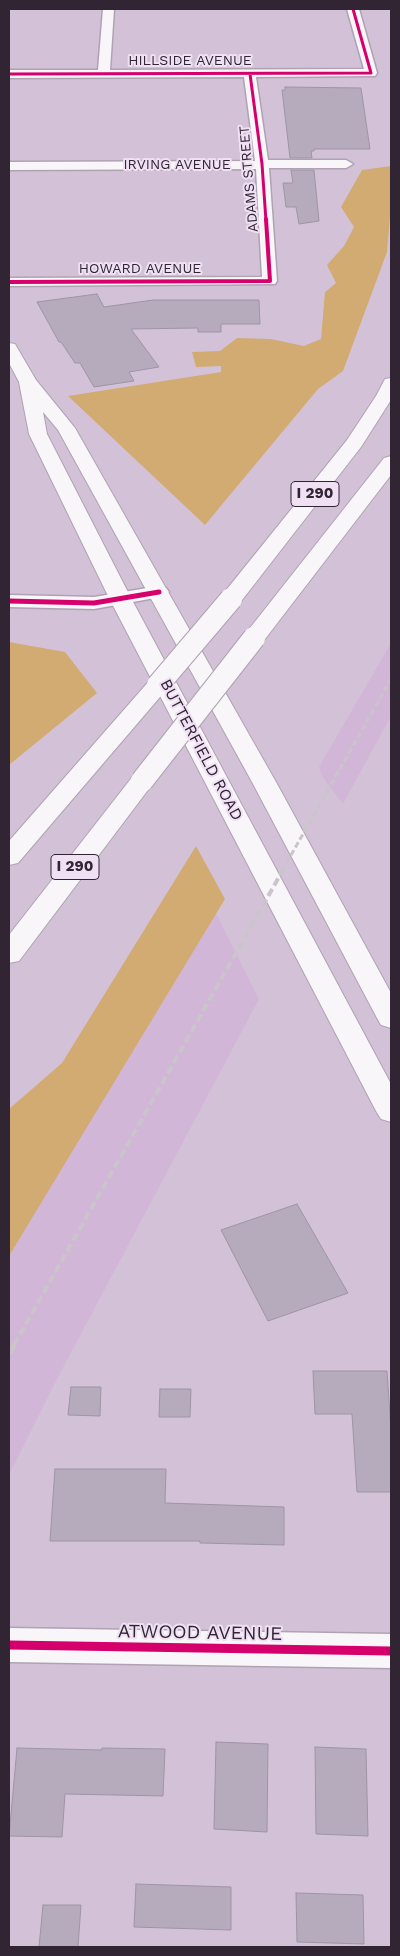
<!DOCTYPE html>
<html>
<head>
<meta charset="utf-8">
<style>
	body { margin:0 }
	#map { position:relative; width:400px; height:1956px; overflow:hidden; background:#d3c2d7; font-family:"Work Sans",sans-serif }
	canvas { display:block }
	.frame { position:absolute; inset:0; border:10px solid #312534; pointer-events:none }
</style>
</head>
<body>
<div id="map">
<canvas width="400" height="1956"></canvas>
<div class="frame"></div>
</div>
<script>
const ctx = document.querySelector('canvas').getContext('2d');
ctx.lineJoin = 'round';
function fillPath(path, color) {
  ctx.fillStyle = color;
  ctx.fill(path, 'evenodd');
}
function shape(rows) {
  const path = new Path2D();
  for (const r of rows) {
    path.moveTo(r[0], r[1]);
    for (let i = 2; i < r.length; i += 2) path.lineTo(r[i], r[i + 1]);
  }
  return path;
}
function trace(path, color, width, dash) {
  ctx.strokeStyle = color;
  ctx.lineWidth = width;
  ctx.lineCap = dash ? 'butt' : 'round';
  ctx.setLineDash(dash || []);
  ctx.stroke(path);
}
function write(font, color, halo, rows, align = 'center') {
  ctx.font = font + ' "Work Sans",sans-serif';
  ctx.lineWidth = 4;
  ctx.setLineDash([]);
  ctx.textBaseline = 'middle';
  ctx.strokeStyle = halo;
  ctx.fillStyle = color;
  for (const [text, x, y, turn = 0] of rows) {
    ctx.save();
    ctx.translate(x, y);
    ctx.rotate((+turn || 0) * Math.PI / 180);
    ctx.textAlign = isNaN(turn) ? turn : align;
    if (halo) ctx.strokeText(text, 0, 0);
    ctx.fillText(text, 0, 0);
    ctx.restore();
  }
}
fillPath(shape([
	[391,643,391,716,343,804,323,778,319,767],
	[206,893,259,999,57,1379,9,1475,9,1206]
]), '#d1b6d8');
fillPath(shape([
	[391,166,391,205,387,252,343,371,318,389,205,525,68,396,221,372,221,366,196,367,192,352,220,351,237,338,271,339,304,346,321,339,325,292,336,283,327,265,344,246,354,227,341,207,362,170],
	[9,642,65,652,97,693,9,765],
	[196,846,225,899,9,1256,9,1109,62,1063]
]), '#d2ab72');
const building = shape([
	[285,87,361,88,370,149,314,149,314,151,311,151,312,158,290,158,282,90,285,90,285,87],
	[291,170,314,170,319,221,299,224,296,207,286,207,283,183,293,183,291,170],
	[97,294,104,307,153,300,259,300,260,324,221,324,221,332,198,332,198,328,131,329,159,367,129,372,134,381,94,387,80,363,75,363,61,342,59,342,37,302,97,294],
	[297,1204,348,1293,268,1321,221,1230,297,1204],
	[313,1371,387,1371,391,1430,391,1492,357,1492,352,1414,315,1414,313,1371],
	[71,1387,101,1387,100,1416,68,1415,71,1387],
	[160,1389,191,1389,190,1417,159,1417,160,1389],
	[55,1469,166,1469,165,1503,284,1507,284,1545,200,1543,200,1541,50,1541,55,1469],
	[216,1742,268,1744,267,1832,214,1829,216,1742],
	[315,1747,366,1749,368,1836,316,1834,315,1747],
	[17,1748,102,1750,102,1748,165,1749,163,1796,65,1794,62,1837,9,1836,17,1748],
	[136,1884,231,1887,231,1930,134,1927,136,1884],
	[296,1893,363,1895,364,1944,297,1942,296,1893],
	[43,1905,81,1905,78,1947,39,1947,43,1905]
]);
fillPath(building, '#b5abbc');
trace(building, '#9e94a5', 1);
const minor = shape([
	[103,9,114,9,110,70,364,69,347,9,359,9,377,73,375,76,256,77,268,160,346,160,353,164,346,168,269,168,277,281,275,284,9,286,9,278,262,277,256,169,9,170,9,162,255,161,244,77,9,78,9,70,98,70,103,9],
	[159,586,166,588,169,592,166,596,94,609,9,607,9,595,94,597,159,586],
	[9,1628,391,1634,391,1668,9,1662,9,1628]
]);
const secondary = shape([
	[9,343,15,344,36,380,75,428,276,782,391,993,391,1028,381,1025,377,1018,252,782,58,430,43,412,47,434,131,598,391,1084,391,1122,381,1119,376,1111,109,598,29,434,19,382,9,363,9,343]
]);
const motorway = shape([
	[391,378,391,400,361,447,239,604,231,605,223,604,220,599,223,594,347,440,376,396,385,379,391,378],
	[391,456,391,475,262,643,254,645,246,643,243,638,246,633,384,458,391,456],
	[158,678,166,680,169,685,166,690,18,863,9,865,9,841,150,680,158,678],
	[142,773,151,776,154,781,151,786,19,961,9,963,9,935,133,776,142,773]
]);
trace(minor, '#afa2b2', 3);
trace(secondary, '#afa2b2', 2);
trace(motorway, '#afa2b2', 2);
fillPath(minor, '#f8f6f9');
fillPath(secondary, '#f8f6f9');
fillPath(motorway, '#f8f6f9');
trace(shape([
	[282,871,391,679]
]), '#cac5cb', 3, [6, 3]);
trace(shape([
	[14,1345,283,870]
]), '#cac5cb', 4, [8, 4]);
trace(shape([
	[9,1354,15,1344]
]), '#cac5cb', 5, [11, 5]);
const motorwayBridge = shape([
	[158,685,231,599],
	[142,781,254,638]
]);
trace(motorwayBridge, '#afa2b2', 24, []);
trace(motorwayBridge, '#f8f6f9', 22);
trace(shape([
	[9,74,371,73,353,9],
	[250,74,262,164,266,221]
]), '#d6006c', 3);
trace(shape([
	[9,282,270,281,266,219]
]), '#d6006c', 4);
trace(shape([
	[9,601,94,603,159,592]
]), '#d6006c', 5);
trace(shape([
	[9,1645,391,1651]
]), '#d6006c', 9);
write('14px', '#312534', '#f0e0f4', [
	["HILLSIDE AVENUE",190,61],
	["IRVING AVENUE",177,165],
	["ADAMS STREET",249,179,-95],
	["HOWARD AVENUE",140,269]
]);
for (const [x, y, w] of [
	[315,494,48],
	[75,867,48]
]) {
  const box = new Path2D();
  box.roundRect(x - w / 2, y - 12.5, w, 25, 4);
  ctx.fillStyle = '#f0e0f4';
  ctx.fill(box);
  trace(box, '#312534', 1);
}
write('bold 15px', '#312534', null, [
	["I 290",315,494],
	["I 290",75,867]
]);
write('16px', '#312534', '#f0e0f4', [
	["BUTTERFIELD ROAD",201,750,62]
]);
write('19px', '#312534', '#f0e0f4', [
	["ATWOOD AVENUE",200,1633,1]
]);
</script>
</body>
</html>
